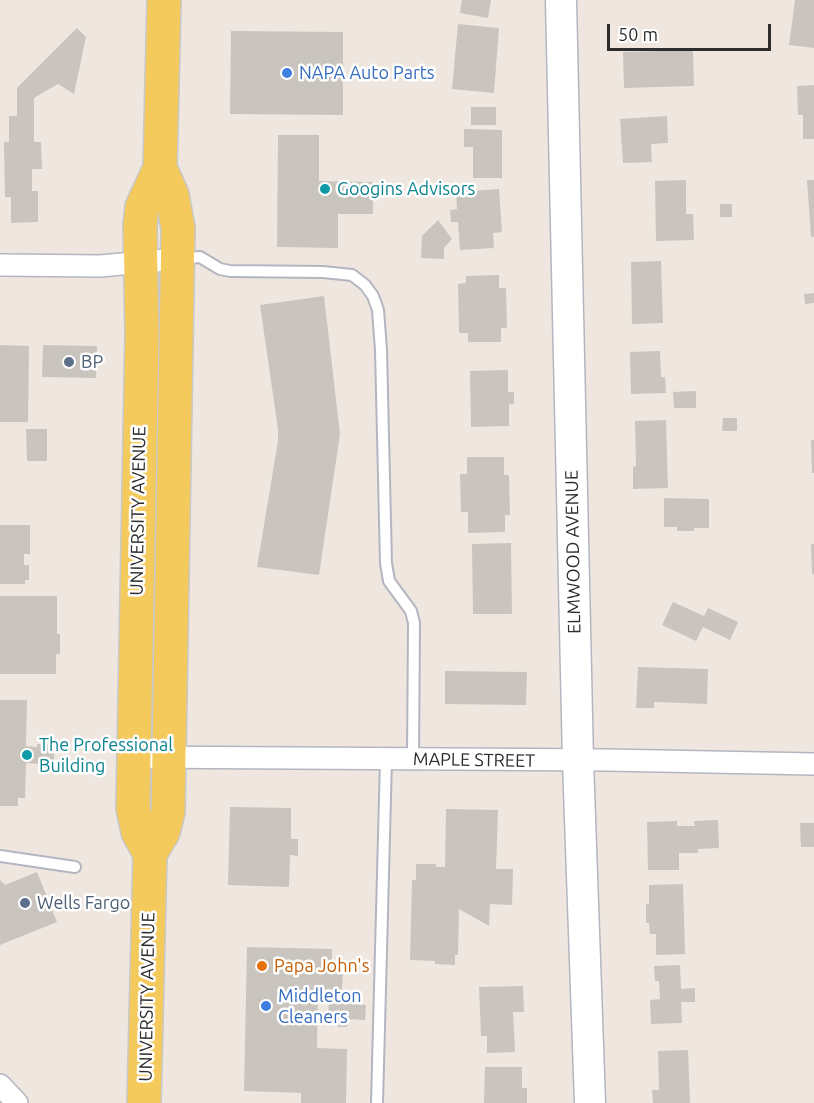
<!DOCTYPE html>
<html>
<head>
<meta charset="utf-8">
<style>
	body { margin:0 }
	#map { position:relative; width:814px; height:1103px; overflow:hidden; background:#efe7df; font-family:Ubuntu,sans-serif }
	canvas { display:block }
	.scale { position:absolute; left:607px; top:24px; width:164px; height:27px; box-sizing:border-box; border:3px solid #2d2d2d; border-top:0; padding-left:8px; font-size:18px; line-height:21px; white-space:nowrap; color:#2d2d2d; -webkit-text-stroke:4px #fff; paint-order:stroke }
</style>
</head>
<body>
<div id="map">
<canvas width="814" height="1103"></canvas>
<div class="scale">50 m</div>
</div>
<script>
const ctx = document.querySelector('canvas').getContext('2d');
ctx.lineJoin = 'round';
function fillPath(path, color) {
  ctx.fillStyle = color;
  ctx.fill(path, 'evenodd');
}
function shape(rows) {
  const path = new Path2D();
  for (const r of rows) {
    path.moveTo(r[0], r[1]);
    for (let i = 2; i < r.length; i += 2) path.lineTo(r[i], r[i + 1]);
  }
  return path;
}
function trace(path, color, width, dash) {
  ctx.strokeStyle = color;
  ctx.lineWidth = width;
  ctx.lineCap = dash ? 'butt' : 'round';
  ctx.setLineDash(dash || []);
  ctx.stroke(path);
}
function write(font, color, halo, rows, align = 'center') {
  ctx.font = font + ' Ubuntu,sans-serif';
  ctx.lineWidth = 5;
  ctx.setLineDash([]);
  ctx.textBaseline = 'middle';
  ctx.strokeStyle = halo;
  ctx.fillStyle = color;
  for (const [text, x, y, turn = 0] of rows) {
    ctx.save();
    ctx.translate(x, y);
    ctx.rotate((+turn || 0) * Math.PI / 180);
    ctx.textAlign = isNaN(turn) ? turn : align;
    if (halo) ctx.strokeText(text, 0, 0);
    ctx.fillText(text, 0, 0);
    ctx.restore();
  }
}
fillPath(shape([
	[462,0,491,0,488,18,460,13],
	[795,0,814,0,814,48,789,45],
	[458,24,499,28,494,93,452,89],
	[77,28,86,37,74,94,58,84,34,98,34,142,41,142,42,169,32,169,32,191,38,191,38,222,11,223,11,197,5,197,4,142,9,142,9,116,17,116,17,88],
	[231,31,343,32,343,115,230,114],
	[693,50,694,86,624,88,623,52],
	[814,85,814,139,803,139,803,115,798,115,797,86],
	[471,107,496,107,496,125,471,125],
	[667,116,668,143,651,144,652,162,623,163,620,119],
	[464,129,502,130,502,178,473,178,473,147,464,147],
	[278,135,319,135,319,181,373,182,373,214,338,214,338,248,277,247],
	[686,180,686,214,693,214,694,240,656,241,655,181],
	[807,180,814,180,814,237,811,237],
	[499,189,502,232,493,233,494,248,460,250,458,222,451,222,450,210,457,209,456,192],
	[720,204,732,204,732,217,720,217],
	[438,220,452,239,444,248,444,259,421,258,422,236],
	[661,261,663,323,632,324,631,262],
	[499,275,499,288,506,288,507,328,501,328,501,342,468,342,468,333,459,333,458,284,466,283,466,276],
	[814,293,814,303,805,304,804,294],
	[324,296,340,434,319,575,257,567,278,441,278,429,260,305],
	[0,345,29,346,28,422,0,422],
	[43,345,97,346,96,378,42,377],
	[660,351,661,377,665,377,666,393,631,394,630,352],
	[508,370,508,392,514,392,514,404,509,404,509,426,471,427,470,371],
	[696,391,696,408,674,408,673,392],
	[723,418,737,418,737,431,722,431],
	[666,420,668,488,633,489,633,467,636,466,635,421],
	[26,429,47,429,47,461,27,461],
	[811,440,814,440,814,473,812,473],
	[467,457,504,457,504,475,509,475,510,515,505,515,505,532,468,533,468,512,461,512,460,474,467,474],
	[664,498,709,499,709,528,694,528,694,531,677,531,677,527,664,527],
	[0,525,30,525,30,554,24,554,24,565,29,565,29,580,25,580,25,584,0,584],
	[511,543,512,614,473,614,472,544],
	[811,544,814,544,814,574,812,574],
	[0,596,57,596,57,634,60,634,60,654,56,654,56,674,0,674],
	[673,602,704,616,708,608,738,622,730,640,703,627,696,641,662,625],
	[638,667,708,669,707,704,654,702,654,708,636,708],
	[445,671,527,672,526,705,445,704],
	[0,700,27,700,26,746,37,747,37,744,54,745,54,765,26,763,25,798,18,798,18,806,0,806],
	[230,807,291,808,291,839,298,839,298,856,290,855,289,887,228,885],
	[446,809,498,810,496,869,513,869,512,905,490,904,489,926,459,909,458,955,455,955,455,965,435,964,435,961,410,960,412,880,416,880,416,864,436,864,436,867,445,867],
	[718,820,719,848,698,849,698,853,679,853,679,870,648,870,647,822,677,821,677,826,695,826,694,821],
	[800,823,814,823,814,847,801,847],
	[37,872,57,922,0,945,0,880,5,885],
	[683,884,685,954,656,955,656,934,650,934,649,923,646,923,646,904,649,904,649,885],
	[247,947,332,949,332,969,343,970,342,990,318,989,317,1048,347,1049,346,1103,301,1103,301,1093,244,1091],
	[680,965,681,989,695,988,695,1002,681,1002,682,1023,651,1024,650,1000,660,999,659,981,655,981,654,966],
	[523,986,524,1012,513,1012,515,1052,487,1053,487,1036,481,1036,479,987],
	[329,999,354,1001,354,1004,366,1005,365,1020,348,1019,347,1027,338,1027,339,1021,328,1020],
	[688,1050,690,1103,653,1103,652,1090,659,1090,658,1051],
	[485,1067,522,1067,522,1088,527,1088,527,1103,484,1103]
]), '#cac4be');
const lane = shape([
	[179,259,200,257,220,269,230,271,323,272,352,275,365,285,373,296,378,310,381,350,386,563,389,581,411,611,414,623,413,759],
	[0,856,75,867],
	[377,1103,386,759]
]);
const street = shape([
	[0,265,100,266,177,259],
	[134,757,607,760,814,764],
	[0,1085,17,1103]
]);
const secondary = shape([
	[561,0,578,761,590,1103]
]);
const primary = shape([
	[150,854,163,832,168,812,178,228,172,195,160,168],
	[144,1103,150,854,138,832,133,808,142,333,140,225,142,207,160,168,164,0]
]);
trace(lane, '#b3b6c0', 14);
trace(street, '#b3b6c0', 24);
trace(secondary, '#b3b6c0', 33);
trace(primary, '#c8c8c8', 36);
trace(lane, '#fff', 10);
trace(street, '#fff', 21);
trace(secondary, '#fff', 30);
trace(primary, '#f5ca5d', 33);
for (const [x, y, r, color] of [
	[287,73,6,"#3f7fe0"],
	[325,189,6,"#0f9aa8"],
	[69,362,6,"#5c6f8a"],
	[27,755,6,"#0f9aa8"],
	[25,903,6,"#5c6f8a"],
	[262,966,6,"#e8710a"],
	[266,1006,6,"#3f7fe0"]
]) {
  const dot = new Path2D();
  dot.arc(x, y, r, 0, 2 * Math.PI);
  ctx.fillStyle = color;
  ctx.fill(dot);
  trace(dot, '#fff', 2);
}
write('18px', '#366cbe', '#fff', [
	["NAPA Auto Parts",299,73],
	["Middleton",278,996],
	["Cleaners",278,1017]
], 'left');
write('18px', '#0d838f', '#fff', [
	["Googins Advisors",337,189],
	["The Professional",39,745],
	["Building",39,766]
], 'left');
write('18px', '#4e5e75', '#fff', [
	["BP",81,362],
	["Wells Fargo",37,903]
], 'left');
write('18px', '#2d2d2d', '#fff', [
	["UNIVERSITY AVENUE",138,511,-89],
	["ELMWOOD AVENUE",573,552,-91],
	["MAPLE STREET",474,760,1],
	["UNIVERSITY AVENUE",147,997,-89]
]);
write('18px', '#c56008', '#fff', [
	["Papa John's",274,966]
], 'left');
</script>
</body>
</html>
